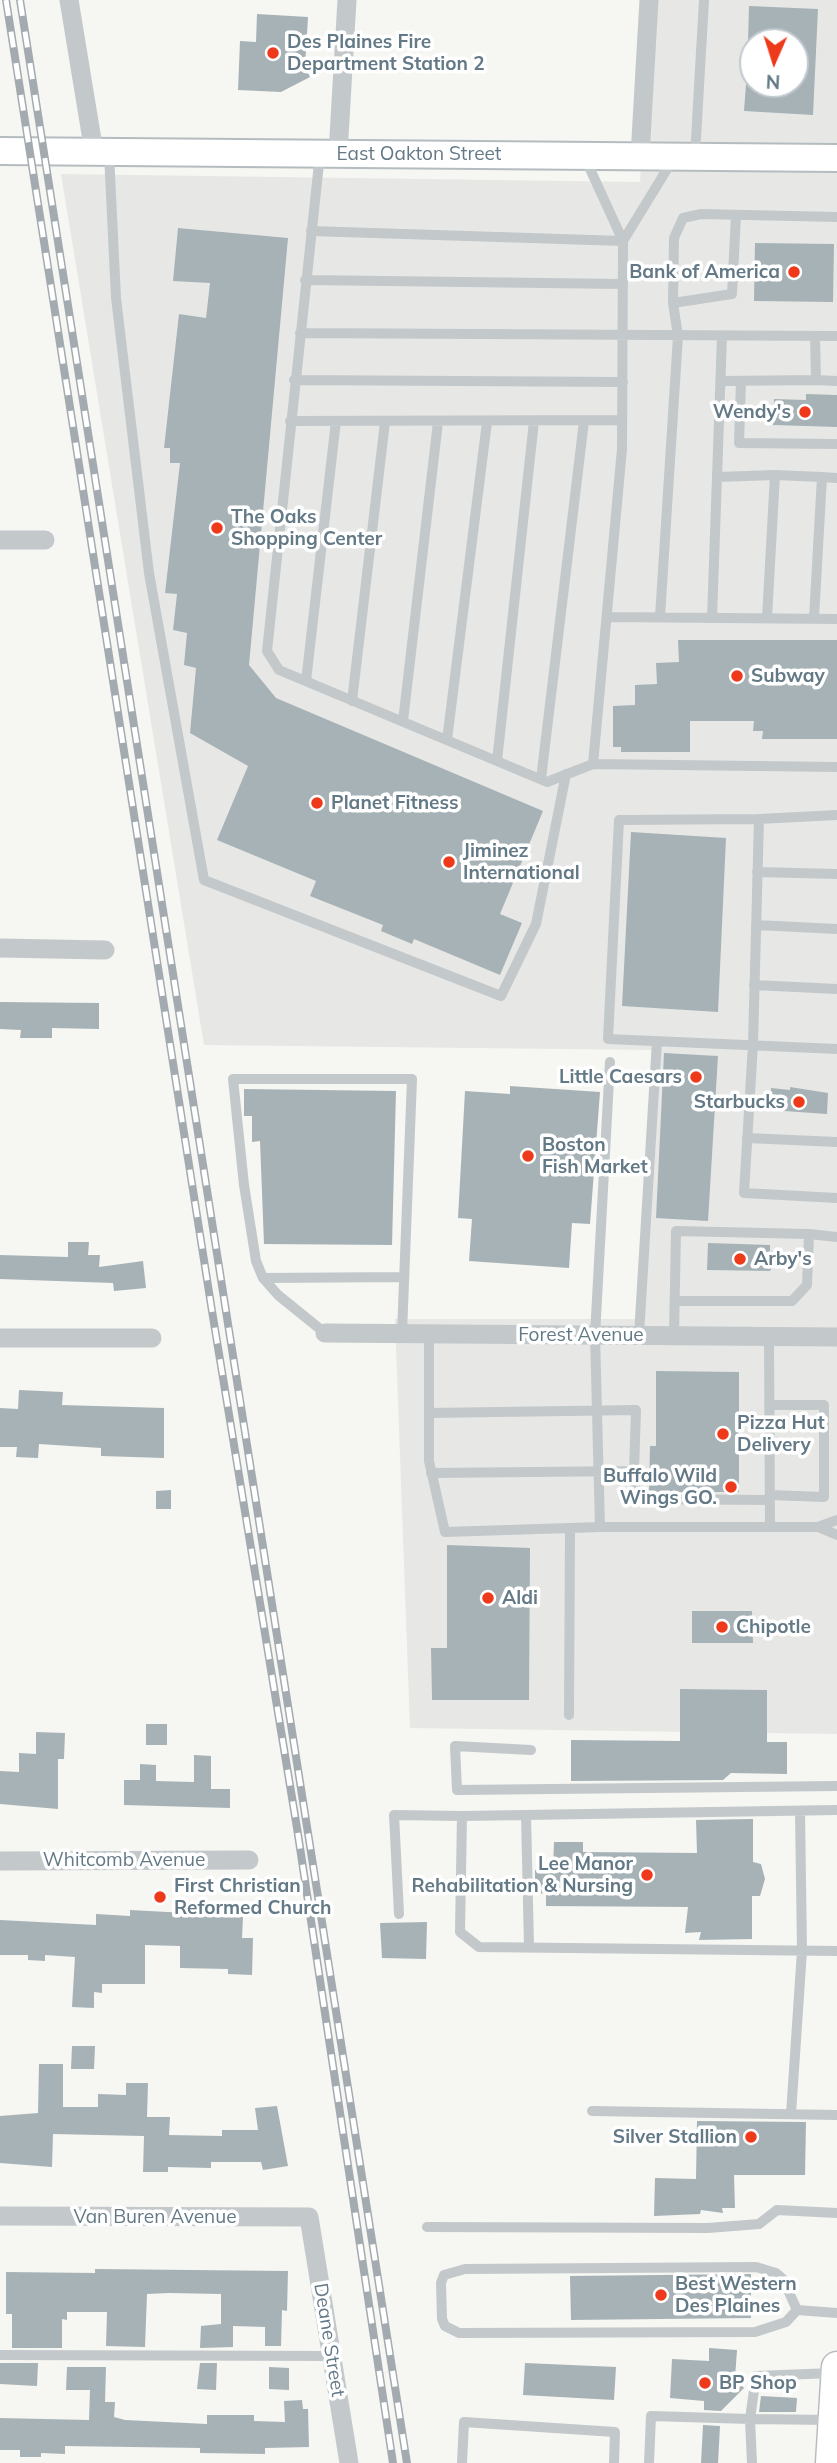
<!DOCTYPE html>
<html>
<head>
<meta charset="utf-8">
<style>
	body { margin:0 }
	#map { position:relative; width:837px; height:2463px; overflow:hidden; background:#f6f6f2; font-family:Mulish,sans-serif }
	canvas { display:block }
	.north { position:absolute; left:739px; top:28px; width:70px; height:70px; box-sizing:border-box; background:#fff; border:2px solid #c1c9cf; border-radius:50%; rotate:183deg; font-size:19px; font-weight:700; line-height:28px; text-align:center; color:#637986 }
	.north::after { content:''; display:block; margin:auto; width:24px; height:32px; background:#ee391b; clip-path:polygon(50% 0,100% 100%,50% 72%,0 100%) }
</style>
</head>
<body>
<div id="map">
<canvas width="837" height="2463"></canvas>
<div class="north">N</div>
</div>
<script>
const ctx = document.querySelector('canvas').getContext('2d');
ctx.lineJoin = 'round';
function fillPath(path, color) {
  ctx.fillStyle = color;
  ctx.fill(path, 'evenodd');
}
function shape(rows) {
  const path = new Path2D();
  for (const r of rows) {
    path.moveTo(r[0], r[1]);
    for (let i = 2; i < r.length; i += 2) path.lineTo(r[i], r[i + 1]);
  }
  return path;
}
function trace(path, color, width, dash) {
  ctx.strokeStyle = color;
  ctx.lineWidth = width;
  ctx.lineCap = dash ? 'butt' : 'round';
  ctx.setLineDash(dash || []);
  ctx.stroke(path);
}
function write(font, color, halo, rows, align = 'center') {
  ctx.font = font + ' Mulish,sans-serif';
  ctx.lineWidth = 7;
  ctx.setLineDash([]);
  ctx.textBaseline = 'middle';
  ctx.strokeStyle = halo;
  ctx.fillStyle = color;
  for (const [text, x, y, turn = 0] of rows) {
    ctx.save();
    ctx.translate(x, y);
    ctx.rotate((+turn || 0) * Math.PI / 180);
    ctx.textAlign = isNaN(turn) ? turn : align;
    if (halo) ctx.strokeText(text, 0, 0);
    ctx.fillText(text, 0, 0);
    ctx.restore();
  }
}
fillPath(shape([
	[652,0,837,0,837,1734,410,1728,395,1319,637,1319,652,1050,204,1045,61,174,640,182],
	[753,42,795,42,795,84,753,84]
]), '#e7e8e6');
fillPath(shape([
	[749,6,818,9,813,115,744,111,746,84,795,84,795,42,748,42],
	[257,14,308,17,305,67,310,77,281,92,238,90,240,41,256,42],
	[178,228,288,238,249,665,276,698,543,811,500,914,522,923,500,975,414,939,412,944,381,931,383,925,310,896,316,881,217,840,248,766,190,733,196,668,184,665,187,633,173,630,177,594,165,593,180,463,170,463,170,448,164,448,179,314,206,318,210,283,173,281],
	[755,243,834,244,833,302,754,301],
	[806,394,837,395,837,427,773,425,774,399,806,400],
	[678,640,837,640,837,739,762,739,763,731,753,731,754,721,690,721,690,752,621,752,621,747,613,747,613,706,635,705,635,685,657,684,656,663,679,662],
	[631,832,726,838,718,1012,622,1006],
	[0,1002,99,1003,99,1029,52,1028,52,1038,20,1038,21,1030,0,1029],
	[664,1053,718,1056,708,1221,656,1218],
	[510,1086,600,1092,590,1224,572,1223,569,1268,469,1261,472,1219,458,1218,465,1091,510,1094],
	[790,1087,828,1093,827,1114,770,1110,771,1088,790,1090],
	[244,1089,396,1091,392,1245,264,1244,260,1141,252,1142,252,1116,244,1116],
	[68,1242,89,1242,88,1255,100,1255,99,1267,143,1261,146,1288,114,1291,113,1283,0,1279,0,1255,68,1257],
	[708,1243,770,1245,770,1251,773,1251,773,1267,770,1271,707,1270],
	[656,1371,739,1372,739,1492,649,1492,650,1446,656,1446],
	[19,1390,63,1392,62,1405,164,1408,164,1458,101,1456,101,1448,39,1444,38,1458,16,1457,17,1447,0,1447,0,1408,18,1409],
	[171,1490,171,1509,156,1509,156,1491],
	[447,1545,530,1548,529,1700,432,1700,431,1648,447,1648],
	[692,1611,752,1611,753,1643,692,1643],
	[680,1689,767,1690,767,1742,787,1742,787,1774,731,1773,723,1780,571,1781,571,1740,680,1741],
	[146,1724,167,1724,167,1745,146,1745],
	[36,1732,65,1733,64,1759,58,1759,58,1809,0,1804,0,1771,19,1772,19,1753,36,1754],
	[194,1755,211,1756,211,1789,230,1789,230,1808,124,1805,124,1780,140,1780,140,1764,156,1765,156,1781,194,1782],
	[753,1819,753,1862,761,1864,765,1879,760,1896,752,1896,752,1939,699,1940,701,1932,685,1933,688,1907,546,1906,546,1893,535,1894,535,1870,553,1869,554,1842,583,1842,583,1852,697,1853,696,1820],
	[130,1910,243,1916,242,1938,253,1938,252,1975,228,1974,228,1969,180,1968,180,1946,145,1945,145,1984,102,1984,102,1993,94,1992,94,2008,72,2007,75,1957,45,1955,45,1961,28,1960,28,1955,0,1955,0,1920,96,1925,96,1914,130,1916],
	[427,1922,426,1959,382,1958,380,1923],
	[72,2046,95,2046,94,2069,71,2069],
	[39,2064,63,2064,63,2107,98,2107,98,2094,126,2095,126,2083,148,2083,147,2117,170,2117,169,2135,222,2136,222,2130,258,2130,255,2108,277,2106,288,2166,263,2170,261,2162,211,2162,211,2168,168,2167,168,2172,143,2172,144,2136,53,2134,52,2167,0,2163,0,2116,38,2113],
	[697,2121,806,2122,805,2175,734,2175,735,2208,722,2208,723,2213,701,2210,700,2214,654,2216,655,2178,696,2179],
	[95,2269,288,2271,287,2311,282,2310,281,2346,265,2346,265,2327,233,2326,233,2347,200,2348,201,2326,221,2324,221,2294,169,2293,147,2294,145,2347,106,2346,107,2312,67,2312,67,2320,62,2319,62,2348,12,2348,12,2314,6,2314,6,2272,95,2273],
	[751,2274,751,2318,571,2320,570,2276],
	[709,2348,737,2350,735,2378,744,2388,721,2411,704,2410,704,2401,670,2398,672,2359,709,2361],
	[0,2363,38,2363,37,2386,0,2384],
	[200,2363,217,2363,216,2390,197,2389],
	[525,2363,616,2367,614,2400,523,2395],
	[67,2367,106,2367,105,2402,115,2402,114,2417,125,2420,207,2424,207,2415,254,2415,254,2421,285,2422,284,2401,302,2400,303,2409,308,2409,309,2447,265,2448,265,2454,200,2453,200,2448,65,2446,65,2454,41,2453,41,2457,20,2457,20,2450,0,2450,0,2418,89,2420,90,2390,66,2390],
	[269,2367,289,2368,289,2390,269,2389],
	[761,2396,797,2398,796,2412,759,2412],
	[703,2425,720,2426,718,2463,701,2463]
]), '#a7b2b7');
const secondary = shape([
	[0,151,837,158]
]);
const primary = shape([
	[831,2463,837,2367]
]);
trace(secondary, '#b5bcbf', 30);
trace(primary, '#b6bbbe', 33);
trace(shape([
	[109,154,116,298,149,573,204,880,501,996,536,924,566,774],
	[320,154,267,651,279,670,547,782,593,764,837,767],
	[695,156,704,0],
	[585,158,623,241,622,449,593,764],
	[311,231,623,241],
	[623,241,672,161],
	[305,280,623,284],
	[673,303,732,294,736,215],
	[300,333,837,336],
	[815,336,816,380,837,381],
	[294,380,623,382],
	[721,381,816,380],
	[741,381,739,443,837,444],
	[290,421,622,420],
	[717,477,775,475],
	[607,617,837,619],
	[660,617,678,336,673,303,674,238,683,218,701,214,837,217],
	[712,618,722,336],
	[767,618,775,475,822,477],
	[814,618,822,477,837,478],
	[306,681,336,421],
	[352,701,385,422],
	[403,721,438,422],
	[447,740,487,422],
	[497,761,534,421],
	[541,779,584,421],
	[837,815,759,819,753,1044,744,1193,837,1198],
	[759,819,619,820,608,1039,837,1049],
	[757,872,837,874],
	[756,925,837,929],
	[754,985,837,989],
	[747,1138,837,1142],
	[263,1278,404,1277],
	[675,1301,792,1301,807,1285,809,1234],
	[325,1333,278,1295,263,1278,256,1261,244,1185,233,1079,412,1079,402,1333],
	[429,1333,429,1461,445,1532,600,1527,595,1335,610,1062],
	[639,1335,657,1041],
	[674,1335,676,1231,809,1234,837,1237],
	[769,1336,770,1527],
	[769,1405,824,1405,824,1497,770,1495],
	[429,1413,636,1410,634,1471,431,1473],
	[634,1471,636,1499,770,1500],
	[600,1527,818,1527,837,1520],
	[818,1527,837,1535],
	[569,1715,570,1528],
	[531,1750,455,1746,457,1790,837,1786],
	[837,1810,462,1816,460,1932,479,1947,837,1951],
	[526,1815,529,1947],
	[399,1914,394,1815,462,1816],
	[592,2111,837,2115],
	[791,2114,802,1951,800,1811],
	[427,2227,708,2228,759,2224,777,2210,837,2213],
	[797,2310,783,2279,776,2273,756,2267,465,2269,444,2275,441,2283,442,2319,445,2326,459,2333,755,2332,786,2322,797,2310,837,2313],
	[0,2355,332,2356],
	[830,2420,750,2419,756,2376,833,2373],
	[462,2463,464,2422,615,2432,614,2463],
	[649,2463,651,2416,750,2419,752,2463]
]), '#c3c8cb', 10);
trace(shape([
	[69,0,94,152],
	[338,154,347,0],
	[640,156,649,0],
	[0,540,45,540],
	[0,948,105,950],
	[325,1333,837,1337],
	[0,1338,152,1338],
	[0,1861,249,1860],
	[0,2216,309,2217,349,2463]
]), '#c3c8cb', 19);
trace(secondary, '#fff', 26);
trace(primary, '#fff', 30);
const rail = shape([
	[6,0,212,1311,297,1828,393,2463],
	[20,0,407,2463]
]);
trace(rail, '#a3abb0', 8);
trace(rail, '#fff', 5, [16]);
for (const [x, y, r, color] of [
	[273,53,7,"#ee391b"],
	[794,272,7,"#ee391b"],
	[805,412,7,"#ee391b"],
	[217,528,7,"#ee391b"],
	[737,676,7,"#ee391b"],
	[317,803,7,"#ee391b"],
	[449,862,7,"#ee391b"],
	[696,1077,7,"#ee391b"],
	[799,1102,7,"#ee391b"],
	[528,1156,7,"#ee391b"],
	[740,1259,7,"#ee391b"],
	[723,1434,7,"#ee391b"],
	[731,1487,7,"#ee391b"],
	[488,1598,7,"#ee391b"],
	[722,1627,7,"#ee391b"],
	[647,1875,7,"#ee391b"],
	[160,1897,7,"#ee391b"],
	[751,2137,7,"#ee391b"],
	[661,2295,7,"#ee391b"],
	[705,2383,7,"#ee391b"]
]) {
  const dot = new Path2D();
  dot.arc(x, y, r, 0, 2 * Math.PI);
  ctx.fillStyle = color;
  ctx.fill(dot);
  trace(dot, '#fff', 2.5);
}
write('bold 19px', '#637986', '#fff', [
	["Des Plaines Fire",287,42],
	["Department Station 2",287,64],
	["Bank of America",780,272,"right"],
	["Wendy's",791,412,"right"],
	["The Oaks",231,517],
	["Shopping Center",231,539],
	["Subway",751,676],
	["Planet Fitness",331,803],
	["Jiminez",463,851],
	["International",463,873],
	["Little Caesars",682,1077,"right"],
	["Starbucks",785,1102,"right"],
	["Boston",542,1145],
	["Fish Market",542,1167],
	["Arby's",754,1259],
	["Pizza Hut",737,1423],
	["Delivery",737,1445],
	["Buffalo Wild",717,1476,"right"],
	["Wings GO.",717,1498,"right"],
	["Aldi",502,1598],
	["Chipotle",736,1627],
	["Lee Manor",633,1864,"right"],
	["Rehabilitation & Nursing",633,1886,"right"],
	["First Christian",174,1886],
	["Reformed Church",174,1908],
	["Silver Stallion",737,2137,"right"],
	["Best Western",675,2284],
	["Des Plaines",675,2306],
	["BP Shop",719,2383]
], 'left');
write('19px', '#637986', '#fff', [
	["East Oakton Street",419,154],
	["Forest Avenue",581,1335],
	["Whitcomb Avenue",124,1860],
	["Van Buren Avenue",155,2217],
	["Deane Street",329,2340,81]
]);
</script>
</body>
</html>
